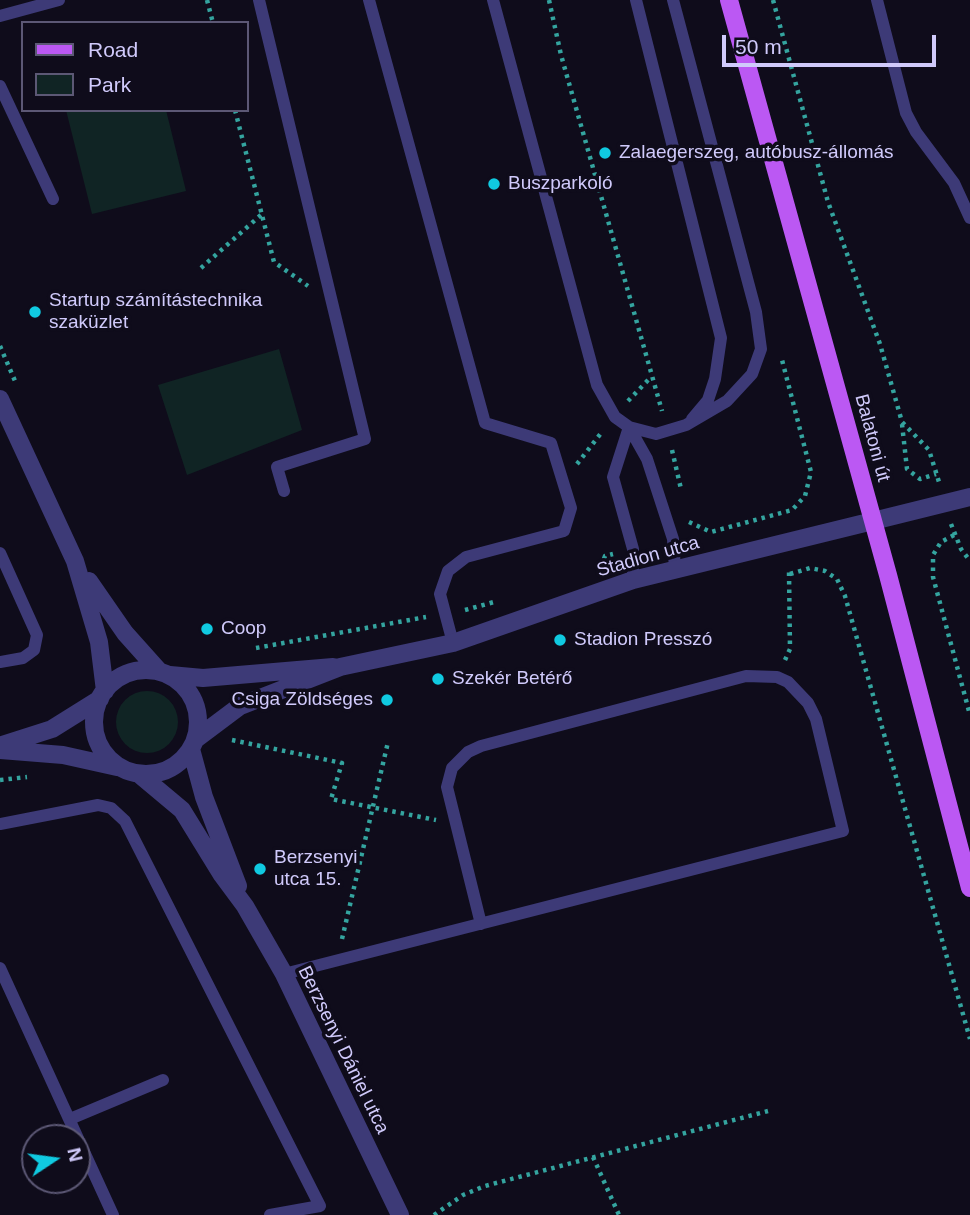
<!DOCTYPE html>
<html>
<head>
<meta charset="utf-8">
<style>
	body { margin:0 }
	#map { position:relative; width:970px; height:1215px; overflow:hidden; background:#0f0c1b; font-family:Arial,sans-serif }
	canvas { display:block }
	.legend { position:absolute; left:21px; top:21px; width:228px; height:91px; box-sizing:border-box; background:#0f0c1b; border:2px solid #5c5875; margin:0; padding:9px 12px; list-style:none; font-size:21px; color:#d0cafb }
	.legend li { display:flex; align-items:center; gap:14px; height:35px }
	.legend b { width:35px; border:2px solid #5c5875 }
	.north { position:absolute; left:21px; top:1124px; width:70px; height:70px; box-sizing:border-box; background:#0f0c1b; border:2px solid #5c5875; border-radius:50%; rotate:77deg; font-size:19px; font-weight:700; line-height:28px; text-align:center; color:#d0cafb }
	.north::after { content:''; display:block; margin:auto; width:24px; height:32px; background:#10cae1; clip-path:polygon(50% 0,100% 100%,50% 72%,0 100%) }
	.scale { position:absolute; left:722px; top:35px; width:214px; height:32px; box-sizing:border-box; border:4px solid #d0cafb; border-top:0; padding-left:9px; font-size:21px; line-height:24px; white-space:nowrap; color:#d0cafb; -webkit-text-stroke:5px #0f0c1b; paint-order:stroke }
</style>
</head>
<body>
<div id="map">
<canvas width="970" height="1215"></canvas>
<ul class="legend">
<li><b style="height:9px;background:#bb58f3"></b>Road</li>
<li><b style="height:19px;background:#102424"></b>Park</li>
</ul>
<div class="north">N</div>
<div class="scale">50 m</div>
</div>
<script>
const ctx = document.querySelector('canvas').getContext('2d');
ctx.lineJoin = 'round';
function fillPath(path, color) {
  ctx.fillStyle = color;
  ctx.fill(path, 'evenodd');
}
function shape(rows) {
  const path = new Path2D();
  for (const r of rows) {
    if (r.length === 3) {
      path.moveTo(r[0] + r[2], r[1]);
      path.arc(r[0], r[1], r[2], 0, 2 * Math.PI);
      continue;
    }
    path.moveTo(r[0], r[1]);
    for (let i = 2; i < r.length; i += 2) path.lineTo(r[i], r[i + 1]);
  }
  return path;
}
function trace(path, color, width, dash) {
  ctx.strokeStyle = color;
  ctx.lineWidth = width;
  ctx.lineCap = dash ? 'butt' : 'round';
  ctx.setLineDash(dash || []);
  ctx.stroke(path);
}
function write(font, color, halo, rows, align = 'center') {
  ctx.font = font + ' Arial,sans-serif';
  ctx.lineWidth = 7;
  ctx.setLineDash([]);
  ctx.textBaseline = 'middle';
  ctx.strokeStyle = halo;
  ctx.fillStyle = color;
  for (const [text, x, y, turn = 0] of rows) {
    ctx.save();
    ctx.translate(x, y);
    ctx.rotate((+turn || 0) * Math.PI / 180);
    ctx.textAlign = isNaN(turn) ? turn : align;
    if (halo) ctx.strokeText(text, 0, 0);
    ctx.fillText(text, 0, 0);
    ctx.restore();
  }
}
fillPath(shape([
	[66,110,166,110,186,191,92,214],
	[279,349,302,430,187,475,158,385],
	[147,722,31]
]), '#102424');
trace(shape([
	[207,0,213,23],
	[549,0,561,55,662,411],
	[773,0,828,202,880,344,902,422,929,450,939,482],
	[235,110,274,262,308,286],
	[201,268,262,214],
	[0,346,15,381],
	[628,401,651,377],
	[902,424,907,469,920,479,936,474],
	[672,450,681,489],
	[577,464,602,432],
	[689,522,711,532,792,510,805,496,811,472,781,356],
	[951,524,961,549,970,561],
	[954,535,941,542,933,555,933,577,970,715],
	[601,567,605,556,613,554],
	[790,574,810,568,825,571,837,579,845,596,970,1039],
	[465,610,494,602],
	[256,648,426,617],
	[785,660,790,649,789,572],
	[232,740,342,763,331,799,436,820],
	[0,780,27,777],
	[342,939,388,742],
	[593,1157,619,1215],
	[434,1215,463,1195,485,1186,768,1111]
]), '#34a49f', 4.5, [3.5, 5]);
trace(shape([
	[259,0,365,439,277,467,284,491],
	[369,0,485,423,551,443,571,508,564,531,466,557,448,571,440,594,453,643],
	[493,0,597,385,615,417,629,427,656,434,686,425,727,401,752,374,761,349,756,312,673,0],
	[636,0,721,338,715,379,708,400,692,419],
	[877,0,906,113,916,132,954,183,970,218],
	[0,16,59,0],
	[0,86,53,199],
	[629,427,613,477,633,549,633,580],
	[629,427,647,459,673,539,675,569],
	[0,553,37,635,34,650,23,658,0,662],
	[0,824,98,805,111,808,125,821,320,1206,270,1215],
	[0,968,113,1215],
	[284,974,843,831,816,719,808,703,788,682,777,677,746,676,481,746,468,752,452,768,447,787,481,924],
	[70,1119,163,1080]
]), '#3d3a77', 12);
trace(shape([
	[0,399,75,561,99,642,105,691],
	[89,581,125,633,159,671],
	[146,722,52],
	[170,675,203,678,333,667],
	[196,739,240,706,340,667,453,643,633,580,873,521],
	[2,745,52,729,100,699],
	[191,749,204,797,238,886],
	[0,750,63,755,117,767],
	[139,774,182,810,222,875,245,906,284,974,400,1215]
]), '#3d3a77', 18);
trace(shape([
	[873,521,970,497]
]), '#3d3a77', 18);
trace(shape([
	[729,0,888,575,970,888]
]), '#bb58f3', 18);
for (const [x, y, r, color] of [
	[605,153,7,"#10cae1"],
	[494,184,7,"#10cae1"],
	[35,312,7,"#10cae1"],
	[207,629,7,"#10cae1"],
	[560,640,7,"#10cae1"],
	[438,679,7,"#10cae1"],
	[387,700,7,"#10cae1"],
	[260,869,7,"#10cae1"]
]) {
  const dot = new Path2D();
  dot.arc(x, y, r, 0, 2 * Math.PI);
  ctx.fillStyle = color;
  ctx.fill(dot);
  trace(dot, '#0f0c1b', 2.5);
}
write('19px', '#d0cafb', '#0f0c1b', [
	["Zalaegerszeg, autóbusz-állomás",619,153],
	["Buszparkoló",508,184],
	["Startup számítástechnika",49,301],
	["szaküzlet",49,323],
	["Coop",221,629],
	["Stadion Presszó",574,640],
	["Szekér Betérő",452,679],
	["Csiga Zöldséges",373,700,"right"],
	["Berzsenyi",274,858],
	["utca 15.",274,880]
], 'left');
write('19px', '#d0cafb', '#0f0c1b', [
	["Balatoni út",872,438,75],
	["Stadion utca",648,557,-16],
	["Berzsenyi Dániel utca",343,1050,64]
]);
</script>
</body>
</html>
